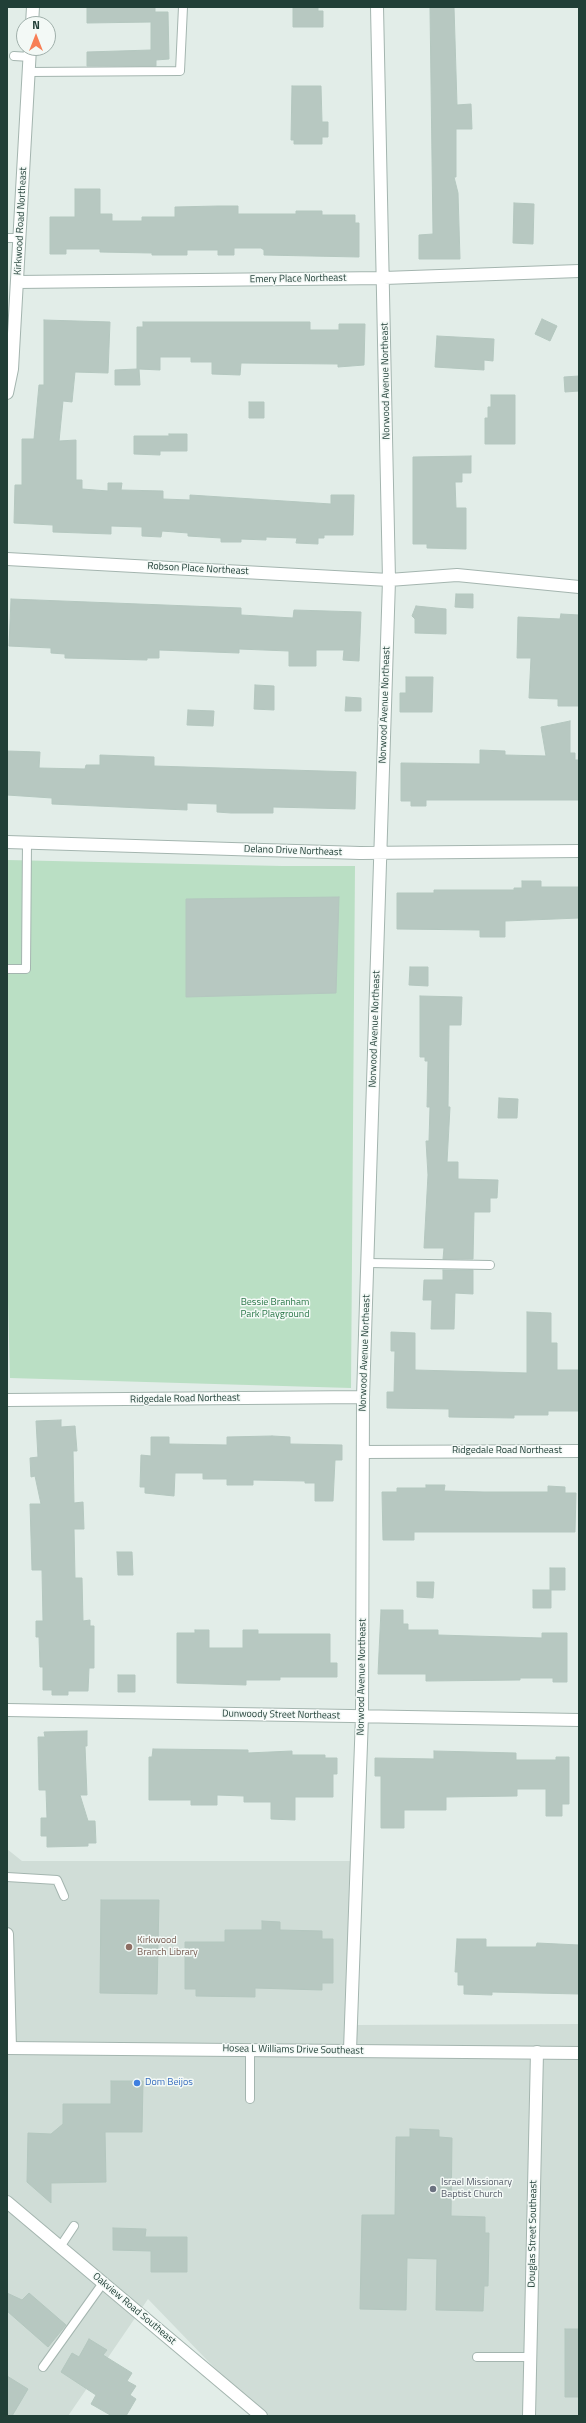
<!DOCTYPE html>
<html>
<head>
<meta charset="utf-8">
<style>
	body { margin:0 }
	#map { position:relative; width:586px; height:2423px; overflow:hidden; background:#e2ede8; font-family:"Titillium Web",sans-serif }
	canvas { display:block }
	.frame { position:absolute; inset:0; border:8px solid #213f37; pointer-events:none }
	.north { position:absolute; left:16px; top:16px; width:40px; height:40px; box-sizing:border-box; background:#f3f9f6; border:1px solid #9fafaa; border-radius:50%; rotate:0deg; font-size:11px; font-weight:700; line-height:16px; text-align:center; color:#213f37 }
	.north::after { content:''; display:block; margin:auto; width:14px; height:18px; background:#f77f56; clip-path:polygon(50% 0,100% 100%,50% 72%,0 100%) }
</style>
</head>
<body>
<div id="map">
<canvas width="586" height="2423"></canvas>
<div class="frame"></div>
<div class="north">N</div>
</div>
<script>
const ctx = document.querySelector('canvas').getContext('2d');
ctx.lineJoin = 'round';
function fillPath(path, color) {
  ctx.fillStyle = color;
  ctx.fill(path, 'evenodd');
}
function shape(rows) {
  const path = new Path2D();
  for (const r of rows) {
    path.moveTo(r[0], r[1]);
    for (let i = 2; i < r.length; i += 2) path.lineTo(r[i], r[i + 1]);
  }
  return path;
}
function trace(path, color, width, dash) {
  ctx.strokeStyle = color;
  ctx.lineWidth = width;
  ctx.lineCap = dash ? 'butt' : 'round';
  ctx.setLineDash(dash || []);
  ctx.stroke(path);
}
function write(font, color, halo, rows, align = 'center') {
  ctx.font = font + ' "Titillium Web",sans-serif';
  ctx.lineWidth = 3;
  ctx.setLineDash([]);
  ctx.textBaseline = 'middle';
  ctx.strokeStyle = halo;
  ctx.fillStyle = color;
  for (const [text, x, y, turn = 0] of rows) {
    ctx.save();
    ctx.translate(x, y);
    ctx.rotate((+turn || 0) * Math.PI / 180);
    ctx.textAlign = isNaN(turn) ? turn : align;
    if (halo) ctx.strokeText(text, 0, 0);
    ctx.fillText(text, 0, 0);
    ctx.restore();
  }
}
fillPath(shape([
	[7,1849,22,1861,362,1861,357,2025,579,2024,579,2416,261,2416,148,2299,68,2416,7,2416]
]), '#d0ddd7');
fillPath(shape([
	[7,860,282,866,355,866,351,1388,10,1378,7,1262]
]), '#badfc4');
const building = shape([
	[87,7,155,7,155,12,168,12,169,59,156,60,156,66,87,66,87,52,151,50,151,22,87,23,87,7],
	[293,7,318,7,318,11,323,11,323,27,293,27,293,7],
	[430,7,454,7,457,105,471,104,472,129,456,129,456,177,454,177,458,193,460,259,419,259,419,235,433,234,430,7],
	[292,86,321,86,322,122,328,122,328,137,322,137,322,144,294,144,294,140,291,140,292,86],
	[75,189,100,189,100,214,112,214,112,221,142,221,142,217,175,217,175,207,218,206,238,206,238,214,296,214,296,211,322,211,322,215,355,215,355,223,359,223,359,257,264,255,264,250,261,248,234,248,234,255,218,255,218,250,187,250,187,255,152,255,152,253,100,252,100,249,66,249,66,254,50,254,50,217,75,217,75,189],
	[514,203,534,204,533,244,513,243,514,203],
	[542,319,557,326,550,341,535,334,542,319],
	[44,320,110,322,108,373,75,372,72,402,63,401,59,441,76,440,76,480,82,480,82,489,108,491,108,483,122,483,121,490,163,491,163,499,190,500,190,495,331,504,331,495,354,495,353,535,324,535,324,538,318,538,318,544,296,543,297,538,266,537,266,540,241,539,241,542,221,542,221,538,188,536,188,533,162,531,161,537,142,536,142,527,111,526,111,534,53,532,53,525,14,523,15,485,22,485,22,439,34,439,39,385,44,385,44,320],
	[143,322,310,322,310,330,339,330,339,324,365,324,364,365,338,367,338,364,241,363,240,375,212,374,212,362,191,362,191,357,160,357,160,370,139,369,140,385,115,385,115,370,137,369,137,327,143,327,143,322],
	[437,336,494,339,493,361,484,360,484,370,435,367,437,336],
	[579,376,579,391,565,392,564,377,579,376],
	[491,395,515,395,515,444,485,444,485,418,488,418,488,407,491,407,491,395],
	[249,402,264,402,264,418,249,418,249,402],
	[169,434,187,434,187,451,160,451,160,455,134,454,134,436,169,436,169,434],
	[471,456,471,473,462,473,462,482,455,482,456,508,466,508,466,549,427,548,427,544,413,544,413,457,471,456],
	[456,594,473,594,473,608,455,607,456,594],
	[11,599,241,608,241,615,293,618,294,610,361,612,359,661,343,660,344,650,316,650,316,666,289,666,289,651,239,649,239,653,159,650,159,658,147,658,147,660,65,658,65,654,51,653,51,648,9,646,11,599],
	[416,606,446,609,446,634,415,633,415,619,412,616,416,606],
	[561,614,579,615,579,706,558,706,558,699,529,698,531,658,517,658,518,617,560,619,561,614],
	[406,677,433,677,432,712,400,712,400,693,406,693,406,677],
	[255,685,274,686,274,710,254,709,255,685],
	[346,697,361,698,361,711,345,711,346,697],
	[188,710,214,711,213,726,187,725,188,710],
	[570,721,570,753,575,753,575,760,579,760,579,800,426,800,426,806,411,806,411,801,401,801,401,763,480,764,480,750,505,751,505,755,546,756,541,727,570,721],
	[7,751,40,752,39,768,85,769,86,765,100,765,100,755,154,757,154,766,356,772,355,809,273,807,273,813,231,813,217,812,217,804,187,803,187,810,52,804,52,798,7,795,7,751],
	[522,881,541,881,541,887,579,887,579,918,505,921,505,937,480,937,480,930,397,929,397,893,434,893,434,890,514,890,514,888,522,888,522,881],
	[339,897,336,993,186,997,186,899,339,897],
	[410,967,428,967,428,986,409,985,410,967],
	[420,996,462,997,461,1025,449,1025,448,1107,450,1107,447,1162,458,1162,458,1179,498,1180,497,1198,490,1198,490,1212,474,1212,473,1259,443,1259,444,1248,424,1248,428,1175,426,1141,429,1141,430,1107,427,1107,428,1061,425,1061,425,1057,420,1057,420,996],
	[499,1098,518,1099,517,1118,498,1118,499,1098],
	[443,1270,473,1270,473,1294,455,1293,454,1329,431,1329,432,1300,423,1300,424,1280,443,1280,443,1270],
	[527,1312,551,1313,551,1343,557,1343,557,1370,579,1370,579,1411,548,1411,548,1415,514,1415,514,1418,449,1417,449,1409,387,1408,387,1392,394,1392,395,1351,391,1351,391,1332,415,1333,415,1370,527,1373,527,1312],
	[61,1420,61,1427,75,1426,77,1451,73,1451,74,1503,83,1502,84,1529,74,1529,75,1578,82,1578,83,1621,90,1620,90,1626,94,1626,94,1668,89,1668,88,1691,68,1691,68,1695,52,1695,52,1690,43,1690,43,1667,40,1667,39,1637,36,1637,36,1621,43,1621,42,1570,32,1570,30,1504,41,1504,35,1476,31,1477,30,1458,38,1457,36,1421,61,1420],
	[272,1436,290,1437,290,1444,342,1445,342,1460,335,1460,333,1501,315,1501,315,1483,305,1483,305,1481,253,1480,253,1485,227,1485,227,1479,203,1479,203,1473,175,1473,174,1496,145,1493,145,1487,140,1487,141,1455,151,1456,151,1437,169,1437,169,1444,227,1445,227,1437,272,1436],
	[426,1485,445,1485,444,1491,484,1492,548,1492,548,1486,565,1487,565,1493,576,1493,575,1532,414,1532,414,1540,383,1540,382,1492,397,1492,397,1488,426,1488,426,1485],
	[117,1552,132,1552,133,1575,118,1575,117,1552],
	[550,1568,565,1568,565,1590,550,1590,550,1568],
	[417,1582,434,1582,433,1598,417,1597,417,1582],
	[533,1590,551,1590,551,1608,533,1608,533,1590],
	[381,1610,403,1610,403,1624,408,1624,408,1630,438,1630,438,1635,542,1638,542,1633,567,1633,567,1682,553,1682,553,1678,520,1678,520,1680,426,1681,426,1674,378,1674,381,1610],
	[195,1630,209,1630,209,1648,243,1648,243,1630,258,1630,258,1634,330,1634,330,1663,337,1663,337,1677,280,1677,280,1680,246,1680,246,1685,177,1683,177,1633,195,1633,195,1630],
	[118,1675,135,1675,135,1692,118,1692,118,1675],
	[87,1731,87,1746,85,1746,87,1795,80,1795,88,1821,95,1821,96,1843,88,1843,88,1846,47,1847,47,1836,41,1836,41,1818,47,1818,46,1790,39,1790,38,1737,45,1737,44,1732,87,1731],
	[153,1749,248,1750,248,1753,292,1751,292,1755,325,1755,325,1758,337,1758,337,1774,333,1774,333,1797,295,1797,295,1820,271,1819,271,1802,244,1802,244,1796,217,1795,217,1805,191,1805,191,1800,149,1800,149,1757,152,1757,153,1749],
	[434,1751,516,1753,516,1760,556,1760,556,1757,569,1757,569,1804,562,1804,562,1816,546,1816,546,1789,517,1789,517,1796,446,1797,446,1810,404,1810,404,1828,381,1828,381,1776,375,1776,375,1758,434,1759,434,1751],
	[101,1900,159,1900,157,1994,100,1993,101,1900],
	[262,1921,280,1922,280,1930,322,1931,322,1939,333,1939,333,1983,322,1983,322,1990,255,1988,255,1997,196,1996,196,1989,185,1989,185,1942,225,1942,225,1930,262,1930,262,1921],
	[457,1939,486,1939,486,1947,536,1947,537,1943,579,1945,579,1994,492,1992,492,1995,464,1994,464,1985,458,1985,458,1972,455,1972,457,1939],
	[111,2081,143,2081,142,2132,105,2132,106,2182,51,2183,51,2203,27,2182,28,2133,51,2134,63,2124,63,2104,111,2104,111,2081],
	[410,2129,439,2130,439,2137,452,2138,451,2216,485,2217,485,2233,489,2233,488,2286,484,2286,483,2311,436,2310,437,2259,407,2258,406,2310,360,2309,362,2215,395,2215,396,2137,410,2137,410,2129],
	[113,2228,146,2229,145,2237,187,2237,187,2272,151,2272,151,2251,113,2250,113,2228],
	[7,2293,22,2300,29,2293,66,2325,48,2347,7,2311,7,2293],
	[565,2329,579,2329,579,2397,565,2397,565,2329],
	[89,2339,107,2350,103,2355,132,2373,127,2381,136,2386,130,2395,136,2399,126,2416,112,2416,91,2404,96,2395,61,2372,72,2353,79,2357,89,2339],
	[7,2376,28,2389,12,2416,7,2416,7,2376]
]);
fillPath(building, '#b7c8c1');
trace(building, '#b4c7bf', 1);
const service = shape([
	[14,56,30,57],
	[29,72,180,71,183,7],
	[7,238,20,238],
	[7,969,26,969,27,842],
	[368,1263,490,1265],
	[7,1877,57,1880,64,1896],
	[250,2050,250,2099],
	[60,2247,74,2226],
	[477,2357,530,2357],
	[43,2367,103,2283]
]);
const minor = shape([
	[32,24,33,7],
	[17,282,384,278,579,271],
	[7,393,12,369,30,48],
	[7,559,389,580,457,575,579,587],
	[7,842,360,853,579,851],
	[7,1400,363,1397],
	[363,1452,579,1451],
	[7,1710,579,1720],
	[7,1934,10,2048],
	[350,2050,362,1716,363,1397,389,580,377,7],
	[7,2202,261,2416],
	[529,2416,537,2052]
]);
const tertiary = shape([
	[7,2048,579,2053]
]);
trace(service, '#a4b5af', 10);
trace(minor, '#a4b5af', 14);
trace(tertiary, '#a4b5af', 14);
trace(service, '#fff', 8);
trace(minor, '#fff', 12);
trace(tertiary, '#fff', 12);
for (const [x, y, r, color] of [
	[129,1947,4,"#8d6e63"],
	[137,2083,4,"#3f7fe0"],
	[433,2189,4,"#6b7280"]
]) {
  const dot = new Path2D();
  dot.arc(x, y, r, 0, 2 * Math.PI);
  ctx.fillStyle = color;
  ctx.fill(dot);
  trace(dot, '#f3f9f6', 1.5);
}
write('10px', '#213f37', '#f3f9f6', [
	["Kirkwood Road Northeast",21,221,-87],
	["Emery Place Northeast",298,279,-1],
	["Norwood Avenue Northeast",386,381,-91],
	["Robson Place Northeast",198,569,3],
	["Norwood Avenue Northeast",385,705,-88],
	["Delano Drive Northeast",293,851,2],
	["Norwood Avenue Northeast",375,1029,-88],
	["Norwood Avenue Northeast",365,1353,-88],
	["Ridgedale Road Northeast",185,1399,-1],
	["Ridgedale Road Northeast",507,1451],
	["Norwood Avenue Northeast",362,1677,-89],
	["Dunwoody Street Northeast",281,1715,1],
	["Hosea L Williams Drive Southeast",293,2050,1],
	["Douglas Street Southeast",533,2234,-89],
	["Oakview Road Southeast",134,2309,40]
]);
write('10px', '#2a7748', '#f3f9f6', [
	["Bessie Branham",275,1303],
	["Park Playground",275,1315]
]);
write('10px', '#785e54', '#f3f9f6', [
	["Kirkwood",137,1941],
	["Branch Library",137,1953]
], 'left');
write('10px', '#366cbe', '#f3f9f6', [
	["Dom Beijos",145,2083]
], 'left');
write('10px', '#5b616d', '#f3f9f6', [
	["Israel Missionary",441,2183],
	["Baptist Church",441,2195]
], 'left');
</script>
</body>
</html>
